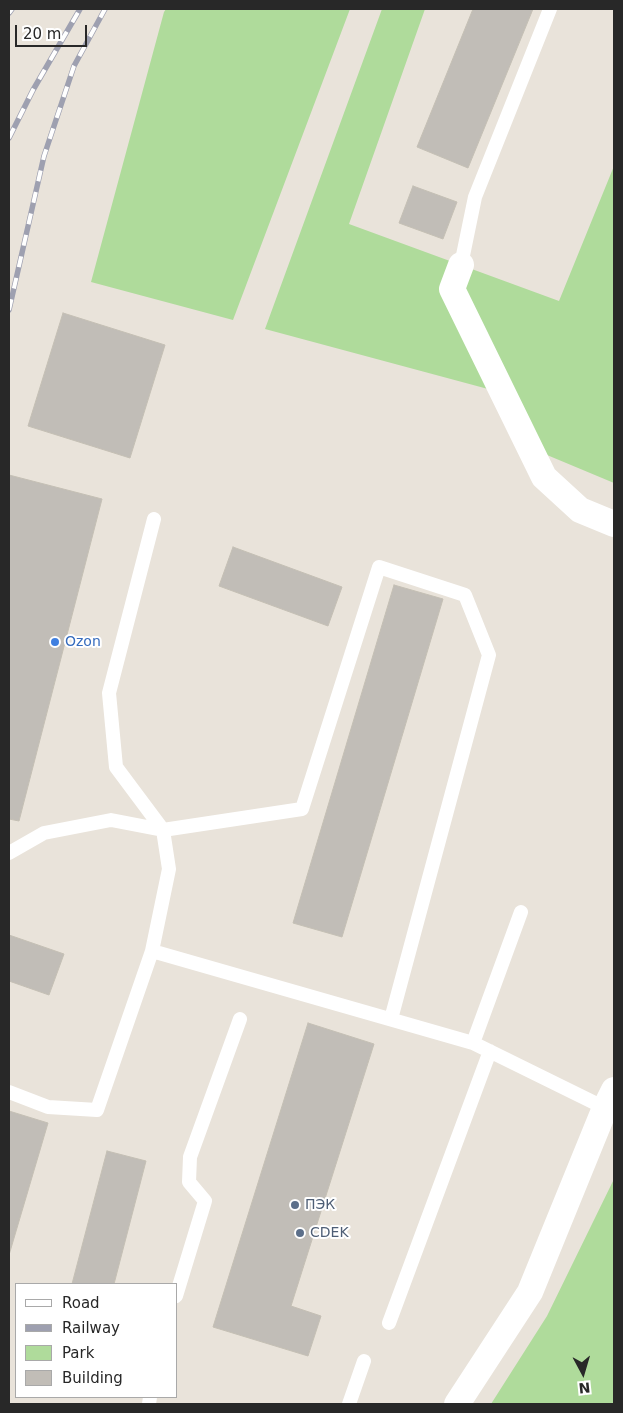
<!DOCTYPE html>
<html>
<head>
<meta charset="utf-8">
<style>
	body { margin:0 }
	#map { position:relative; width:623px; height:1413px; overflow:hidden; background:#e9e3da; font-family:"DejaVu Sans",sans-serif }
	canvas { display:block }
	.frame { position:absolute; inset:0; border:10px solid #282828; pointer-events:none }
	.legend { position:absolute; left:15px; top:1283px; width:162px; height:115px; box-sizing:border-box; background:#fff; border:1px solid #a9a9a9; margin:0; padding:6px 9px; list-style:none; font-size:15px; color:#282828 }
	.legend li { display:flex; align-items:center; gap:10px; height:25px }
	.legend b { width:25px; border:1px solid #a9a9a9 }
	.north { position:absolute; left:558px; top:1348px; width:50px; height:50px; -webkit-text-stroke:4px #fff; paint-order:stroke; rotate:174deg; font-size:14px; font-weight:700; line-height:20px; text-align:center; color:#282828 }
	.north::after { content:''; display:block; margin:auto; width:18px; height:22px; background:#282828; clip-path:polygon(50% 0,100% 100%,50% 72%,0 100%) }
	.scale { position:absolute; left:15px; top:25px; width:72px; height:22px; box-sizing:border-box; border:2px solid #282828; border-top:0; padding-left:6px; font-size:15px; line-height:18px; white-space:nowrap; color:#282828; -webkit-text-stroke:4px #fff; paint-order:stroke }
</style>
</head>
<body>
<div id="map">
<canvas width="623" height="1413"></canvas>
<div class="frame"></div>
<ul class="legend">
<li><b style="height:6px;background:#fff"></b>Road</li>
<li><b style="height:6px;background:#9ea0b0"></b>Railway</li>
<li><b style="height:14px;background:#afdb9b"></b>Park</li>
<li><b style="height:14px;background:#c1bdb7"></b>Building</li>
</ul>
<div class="north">N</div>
<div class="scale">20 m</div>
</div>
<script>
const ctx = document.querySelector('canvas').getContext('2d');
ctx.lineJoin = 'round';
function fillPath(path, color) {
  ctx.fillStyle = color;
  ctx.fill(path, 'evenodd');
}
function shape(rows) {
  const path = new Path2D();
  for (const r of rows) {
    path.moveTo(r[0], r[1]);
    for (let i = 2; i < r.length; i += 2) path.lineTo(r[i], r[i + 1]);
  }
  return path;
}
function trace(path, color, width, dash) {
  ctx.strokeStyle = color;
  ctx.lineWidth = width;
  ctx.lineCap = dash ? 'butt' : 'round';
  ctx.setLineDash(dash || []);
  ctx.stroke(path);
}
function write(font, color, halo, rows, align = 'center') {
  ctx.font = font + ' "DejaVu Sans",sans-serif';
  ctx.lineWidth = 4;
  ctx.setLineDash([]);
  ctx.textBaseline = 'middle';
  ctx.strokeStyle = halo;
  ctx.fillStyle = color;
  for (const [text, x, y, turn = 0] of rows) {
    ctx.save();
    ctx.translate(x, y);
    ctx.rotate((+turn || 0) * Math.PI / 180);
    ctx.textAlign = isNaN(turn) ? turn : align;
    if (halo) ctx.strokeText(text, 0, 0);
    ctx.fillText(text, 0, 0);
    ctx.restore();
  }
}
fillPath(shape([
	[166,9,350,9,233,320,91,282,164,12],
	[382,9,425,9,349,224,559,301,614,166,614,483,547,455,488,389,265,329],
	[614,1179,614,1404,491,1404,547,1316]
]), '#afdb9b');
const building = shape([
	[473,9,533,9,468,168,417,147,473,9],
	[413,186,457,202,443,239,399,223,413,186],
	[63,313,165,345,130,458,28,426,63,313],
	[9,475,102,499,19,821,9,819,9,475],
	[233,547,342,587,328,626,219,586,233,547],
	[394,585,443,599,342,937,293,923,394,585],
	[9,935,64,954,49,995,9,981,9,935],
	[308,1023,374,1044,291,1306,321,1316,308,1356,213,1327,308,1023],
	[9,1111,48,1123,9,1255,9,1111],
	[107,1151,146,1161,114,1284,72,1284,107,1151]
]);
fillPath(building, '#c1bdb7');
trace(building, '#c4bfb4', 1);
trace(shape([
	[461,265,475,197,550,9],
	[9,853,44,833,111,820,163,830,302,809,379,567,465,595,489,655,391,1019],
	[152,951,473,1043,605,1108],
	[473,1043,521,912],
	[9,1092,48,1107,97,1110,152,951,169,869,163,830,116,767,109,693,154,519],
	[176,1296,205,1201,189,1182,190,1157,240,1019],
	[389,1323,490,1051],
	[149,1404,150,1397],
	[349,1404,364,1361]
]), '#fff', 14);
trace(shape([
	[461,265,452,289,544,477,580,510,614,524],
	[457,1404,530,1292,605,1108,614,1090]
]), '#fff', 26);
const rail = shape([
	[9,13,12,9],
	[9,138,33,90,80,9],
	[9,310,44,156,74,66,105,9]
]);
trace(rail, '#9ea0b0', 5.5);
trace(rail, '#fff', 4, [11]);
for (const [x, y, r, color] of [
	[55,642,5,"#3f7fe0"],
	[295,1205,5,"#5c6f8a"],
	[300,1233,5,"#5c6f8a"]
]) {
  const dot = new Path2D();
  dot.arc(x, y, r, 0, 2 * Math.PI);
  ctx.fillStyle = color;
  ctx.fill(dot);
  trace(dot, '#fff', 2);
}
write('14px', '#366cbe', '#fff', [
	["Ozon",65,642]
], 'left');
write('14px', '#4e5e75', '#fff', [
	["ПЭК",305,1205],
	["CDEK",310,1233]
], 'left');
</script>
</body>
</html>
